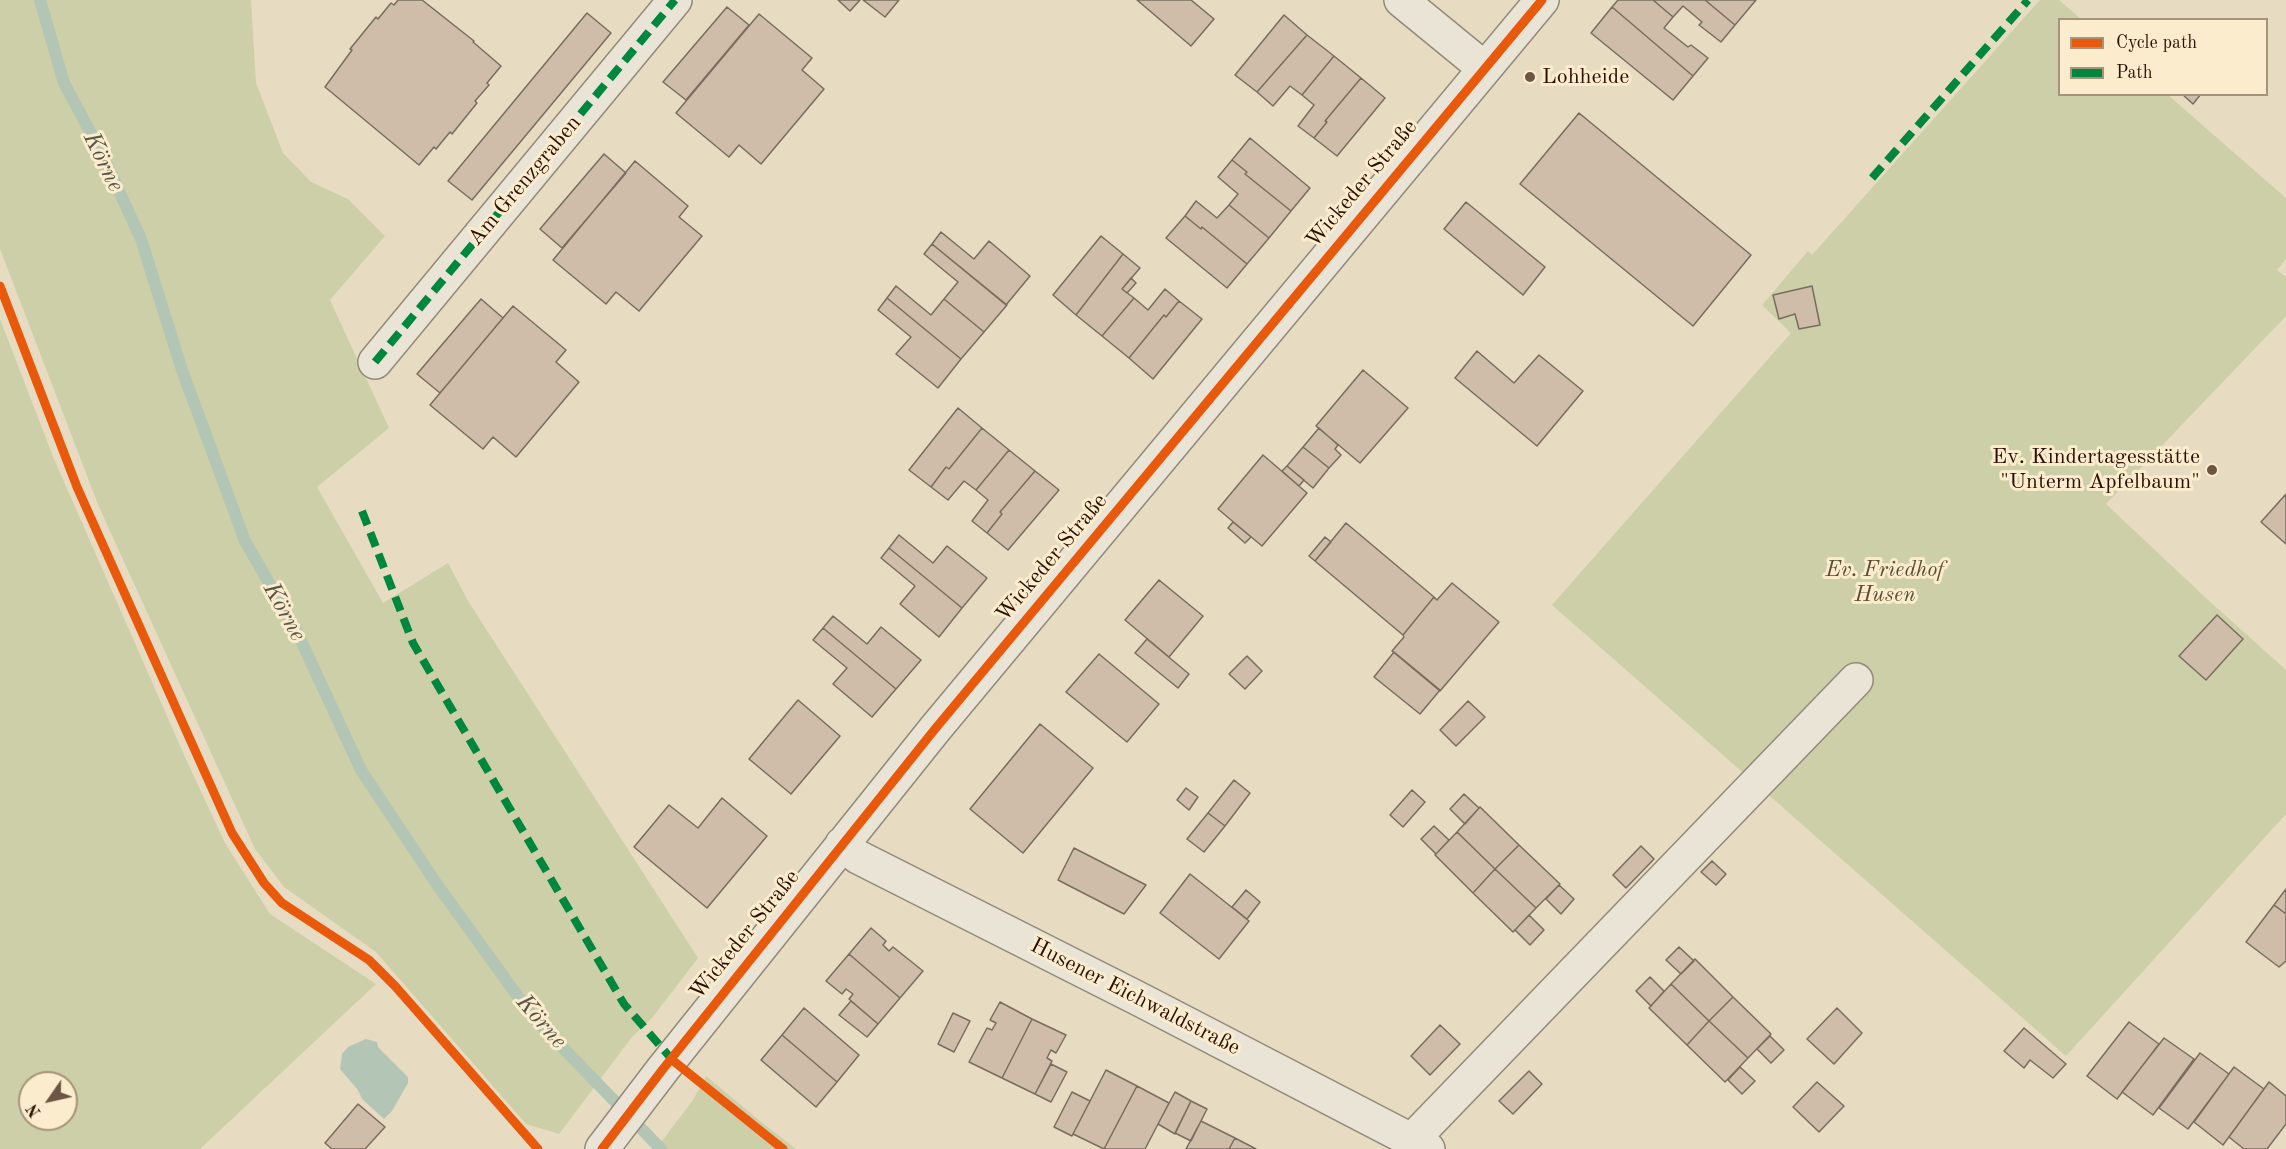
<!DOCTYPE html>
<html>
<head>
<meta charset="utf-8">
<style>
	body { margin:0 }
	#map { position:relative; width:2286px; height:1149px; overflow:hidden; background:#e7dcc1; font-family:"Old Standard TT",serif }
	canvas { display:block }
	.legend { position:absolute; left:2058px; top:18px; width:210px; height:78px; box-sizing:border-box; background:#faeccc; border:2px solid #a7937b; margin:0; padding:8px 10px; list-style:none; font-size:18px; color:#2b0d02 }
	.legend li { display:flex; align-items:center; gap:12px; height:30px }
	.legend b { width:30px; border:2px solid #a7937b }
	.north { position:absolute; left:18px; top:1071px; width:60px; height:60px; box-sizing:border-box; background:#faeccc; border:2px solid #a7937b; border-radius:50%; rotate:236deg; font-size:16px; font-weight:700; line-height:24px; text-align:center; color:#2b0d02 }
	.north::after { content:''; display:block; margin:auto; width:21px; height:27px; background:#6d5545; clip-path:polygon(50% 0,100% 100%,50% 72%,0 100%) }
</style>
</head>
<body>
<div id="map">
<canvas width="2286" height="1149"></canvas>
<ul class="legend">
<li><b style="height:8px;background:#e8590c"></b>Cycle path</li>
<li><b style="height:8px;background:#00873e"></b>Path</li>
</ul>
<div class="north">N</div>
</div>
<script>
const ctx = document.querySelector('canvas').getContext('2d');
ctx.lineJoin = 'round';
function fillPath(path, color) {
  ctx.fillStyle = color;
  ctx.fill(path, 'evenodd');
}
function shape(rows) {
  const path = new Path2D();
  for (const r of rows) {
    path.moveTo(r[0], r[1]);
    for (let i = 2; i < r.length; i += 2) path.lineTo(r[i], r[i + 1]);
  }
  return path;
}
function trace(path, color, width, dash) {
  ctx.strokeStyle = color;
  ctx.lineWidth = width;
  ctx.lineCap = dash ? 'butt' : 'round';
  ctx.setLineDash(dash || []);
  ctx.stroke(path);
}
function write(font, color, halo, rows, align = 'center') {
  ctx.font = font + ' "Old Standard TT",serif';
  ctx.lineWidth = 6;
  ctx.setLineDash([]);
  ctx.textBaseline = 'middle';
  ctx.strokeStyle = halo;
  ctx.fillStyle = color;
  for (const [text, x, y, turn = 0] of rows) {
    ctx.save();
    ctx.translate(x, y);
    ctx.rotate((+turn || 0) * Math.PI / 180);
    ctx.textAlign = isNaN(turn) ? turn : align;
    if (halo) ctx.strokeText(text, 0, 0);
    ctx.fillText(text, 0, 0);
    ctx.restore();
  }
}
fillPath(shape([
	[0,0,251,0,256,83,283,153,311,182,348,199,385,236,330,300,389,428,317,487,383,603,448,563,468,601,698,958,652,1018,632,1037,559,1134,526,1124,376,952,284,887,255,849,99,507,0,249],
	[2040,0,2059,0,2081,19,2060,20,2060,94,2168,95,2286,198,2286,259,2277,270,2286,277,2286,316,2106,504,2207,599,2286,670,2286,814,2066,1056,1552,605,1791,333,1762,305,1808,251,1812,255],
	[0,319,54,459,185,757,225,843,270,914,376,984,200,1149,0,1149],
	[30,1083,66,1083,66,1119,30,1119],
	[706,1076,760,1121,796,1149,656,1149,693,1100]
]), '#cccfa7');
fillPath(shape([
	[366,1039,377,1042,378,1047,408,1077,408,1083,392,1111,384,1119,362,1099,358,1090,340,1069,342,1054,348,1047]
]), '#b3c6b5');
trace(shape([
	[40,0,64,83,101,152,141,239,182,370,245,541,297,632,361,770,436,883,532,1016,661,1149]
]), '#b3c6b5', 12);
const building = shape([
	[398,0,422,0,474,41,473,42,501,66,487,83,489,85,475,101,477,103,452,134,450,132,436,149,434,147,419,165,325,87,352,50,350,49,376,17,378,19,391,3,394,5,398,0],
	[838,0,860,0,850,11,838,0],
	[863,0,899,0,885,17,863,0],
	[1137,0,1191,0,1214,19,1191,46,1137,0],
	[1618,0,1653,0,1673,17,1664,28,1688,47,1691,45,1708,58,1693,76,1612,7,1618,0],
	[1653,0,1705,0,1735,25,1721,42,1699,25,1702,22,1683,6,1673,17,1653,0],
	[1705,0,1756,0,1735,25,1705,0],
	[727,7,749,25,686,100,663,82,727,7],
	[1612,7,1693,76,1673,100,1591,33,1612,7],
	[587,13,611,33,472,200,448,181,587,13],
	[759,14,812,58,802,70,824,89,761,164,739,145,729,157,676,113,759,14],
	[1284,15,1307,35,1257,92,1235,75,1284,15],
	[1307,35,1334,56,1302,95,1290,86,1273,106,1257,92,1307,35],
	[1334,56,1361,78,1325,121,1327,122,1314,138,1298,126,1314,105,1302,95,1334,56],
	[1361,78,1385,98,1337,156,1314,138,1327,122,1325,121,1361,78],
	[2182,94,2201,94,2193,104,2182,94],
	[1579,113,1751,255,1693,326,1520,184,1579,113],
	[1250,138,1310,188,1291,211,1245,174,1247,172,1232,160,1250,138],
	[604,154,626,173,562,248,540,229,604,154],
	[1232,160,1247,172,1245,174,1291,211,1269,238,1229,205,1238,194,1218,177,1232,160],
	[635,161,688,206,679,217,702,236,639,311,616,292,606,304,553,260,635,161],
	[1196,201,1217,218,1229,205,1269,238,1247,264,1202,227,1201,229,1185,216,1196,201],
	[1466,202,1545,267,1523,295,1444,229,1466,202],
	[1185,216,1201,229,1202,227,1247,264,1227,288,1166,238,1185,216],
	[941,232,974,259,989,241,1030,276,1006,305,932,244,941,232],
	[1101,236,1123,254,1076,315,1053,295,1101,236],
	[932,244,1007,305,984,332,944,299,958,282,924,254,932,244],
	[1123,254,1140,268,1122,289,1134,298,1102,336,1076,315,1123,254],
	[1131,278,1136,283,1127,293,1122,289,1131,278],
	[896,286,931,315,944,299,984,332,961,359,887,298,896,286],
	[1812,286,1820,325,1799,329,1795,314,1779,319,1773,295,1812,286],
	[1165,289,1179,301,1166,317,1164,315,1129,358,1102,336,1134,298,1148,310,1165,289],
	[887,298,961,359,938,388,896,354,911,337,878,310,887,298],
	[481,299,503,318,440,393,417,374,481,299],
	[1179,301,1202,319,1153,379,1129,358,1164,315,1166,317,1179,301],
	[513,306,566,350,556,362,579,382,516,457,493,437,483,449,430,405,513,306],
	[1477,351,1514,383,1539,355,1583,391,1537,446,1455,378,1477,351],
	[1363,370,1408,408,1360,463,1316,426,1363,370],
	[958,408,982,428,949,469,946,467,931,487,909,470,958,408],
	[982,428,1009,450,976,490,964,481,948,500,931,487,946,467,949,469,982,428],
	[1319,428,1338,445,1335,449,1341,455,1329,468,1303,447,1319,428],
	[1303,447,1329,468,1313,488,1287,466,1303,447],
	[1009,450,1035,471,1000,512,1002,514,987,533,972,521,988,500,976,490,1009,450],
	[1263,455,1307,493,1262,546,1218,509,1263,455],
	[1287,466,1304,480,1299,486,1282,471,1287,466],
	[1035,471,1059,490,1008,550,987,533,1002,514,1000,512,1035,471],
	[2286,494,2286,544,2261,522,2286,494],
	[1233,522,1251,537,1245,543,1228,528,1233,522],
	[1346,523,1434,597,1403,635,1315,561,1346,523],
	[899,535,933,563,947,546,987,578,962,608,889,548,899,535],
	[1325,537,1331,542,1315,561,1309,556,1325,537],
	[889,548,962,608,939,637,900,604,915,586,881,558,889,548],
	[1159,580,1203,616,1169,657,1125,620,1159,580],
	[1452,583,1499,622,1440,691,1392,651,1404,637,1403,635,1434,597,1437,600,1452,583],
	[2217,615,2243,639,2206,680,2179,656,2217,615],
	[833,616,867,644,881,627,921,660,896,689,823,628,833,616],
	[823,628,896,689,872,717,833,684,847,668,813,640,823,628],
	[1147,639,1189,674,1178,688,1135,653,1147,639],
	[1394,652,1440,690,1420,714,1374,677,1394,652],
	[1099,654,1159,704,1127,742,1066,692,1099,654],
	[1247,656,1262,671,1245,689,1229,674,1247,656],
	[798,700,840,736,791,794,749,759,798,700],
	[1468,701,1485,717,1456,746,1440,730,1468,701],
	[1040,724,1093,768,1023,853,970,809,1040,724],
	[1234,780,1250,793,1225,826,1208,813,1234,780],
	[1186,788,1198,797,1189,810,1177,800,1186,788],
	[1412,790,1425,802,1403,827,1390,815,1412,790],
	[1464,794,1479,808,1465,824,1450,809,1464,794],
	[722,798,767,836,707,908,634,847,669,805,698,828,722,798],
	[1480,807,1519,845,1495,869,1457,832,1480,807],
	[1208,813,1225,826,1204,852,1187,839,1208,813],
	[1434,826,1449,840,1436,854,1421,839,1434,826],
	[1457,832,1495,869,1473,893,1435,855,1457,832],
	[1519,845,1560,884,1536,908,1495,869,1519,845],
	[1641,846,1654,859,1626,888,1613,875,1641,846],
	[1074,848,1146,885,1124,914,1058,880,1074,848],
	[1712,861,1726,874,1716,885,1701,872,1712,861],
	[1495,869,1536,908,1513,932,1473,893,1495,869],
	[1190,874,1249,921,1219,959,1160,913,1190,874],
	[1559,885,1574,899,1561,914,1546,899,1559,885],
	[2286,889,2286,914,2274,905,2286,889],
	[1246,890,1260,902,1247,919,1232,907,1246,890],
	[2274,905,2286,914,2286,961,2279,967,2246,942,2274,905],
	[1529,915,1544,930,1530,945,1515,930,1529,915],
	[871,928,886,941,883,945,889,951,893,947,923,971,900,998,849,954,871,928],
	[1679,947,1694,961,1681,974,1666,960,1679,947],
	[849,954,900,998,878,1024,849,999,853,994,846,989,842,994,826,981,849,954],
	[1695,959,1733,997,1709,1021,1671,984,1695,959],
	[1650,977,1664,991,1651,1006,1636,991,1650,977],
	[1671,984,1709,1021,1687,1045,1649,1008,1671,984],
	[1733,997,1771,1034,1748,1058,1709,1021,1733,997],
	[851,1001,878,1024,867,1037,839,1015,851,1001],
	[1000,1002,1032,1019,1002,1078,969,1062,987,1028,992,1030,996,1023,990,1020,1000,1002],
	[804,1008,859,1055,837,1082,782,1035,804,1008],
	[1837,1008,1862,1033,1834,1064,1807,1039,1837,1008],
	[953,1013,970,1021,954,1052,938,1044,953,1013],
	[1032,1019,1066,1035,1056,1053,1051,1050,1047,1058,1052,1061,1035,1094,1002,1078,1032,1019],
	[1709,1021,1748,1058,1725,1082,1687,1045,1709,1021],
	[2129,1022,2159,1044,2117,1099,2087,1076,2129,1022],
	[1440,1025,1460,1044,1430,1075,1411,1056,1440,1025],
	[2024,1028,2066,1064,2053,1078,2030,1060,2024,1068,2004,1051,2024,1028],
	[782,1035,837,1082,816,1107,761,1060,782,1035],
	[1770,1036,1784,1050,1771,1063,1757,1049,1770,1036],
	[2164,1038,2194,1059,2153,1115,2122,1092,2164,1038],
	[2200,1053,2229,1074,2188,1129,2159,1108,2200,1053],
	[1051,1064,1067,1072,1051,1102,1035,1094,1051,1064],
	[1740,1067,1755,1081,1742,1094,1728,1080,1740,1067],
	[2234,1067,2264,1089,2223,1145,2194,1122,2234,1067],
	[1106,1070,1137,1086,1104,1149,1073,1134,1106,1070],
	[1529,1071,1542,1084,1513,1114,1499,1101,1529,1071],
	[1817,1082,1844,1106,1819,1132,1793,1107,1817,1082],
	[2269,1082,2286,1096,2286,1124,2267,1149,2244,1149,2229,1137,2269,1082],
	[1137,1086,1169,1103,1145,1149,1104,1149,1137,1086],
	[1072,1092,1090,1101,1072,1136,1054,1127,1072,1092],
	[1175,1092,1191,1101,1175,1134,1158,1124,1175,1092],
	[1191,1101,1207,1109,1191,1141,1175,1133,1191,1101],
	[358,1104,385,1127,365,1149,332,1149,325,1143,358,1104],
	[1201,1121,1235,1138,1229,1149,1186,1149,1201,1121],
	[1235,1138,1256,1149,1229,1149,1235,1138]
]);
fillPath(building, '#cfbda9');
trace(building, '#786d5f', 1.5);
const minor = shape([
	[1401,0,1484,68],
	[375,362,675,0],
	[842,844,858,857,1141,1000,1428,1149],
	[1412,1140,1856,680],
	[602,1149,663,1069,935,729,1542,0]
]);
trace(minor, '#938979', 36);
trace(minor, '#eae4d7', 33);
trace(shape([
	[1872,178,2028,0],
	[375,362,675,0],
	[362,511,413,643,624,1004,675,1063]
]), '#00873e', 8, [15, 8]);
trace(shape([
	[0,286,77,487,232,833,264,883,282,903,369,960,395,986,538,1149],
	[671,1059,783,1149],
	[602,1149,663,1069,935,729,1542,0]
]), '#e8590c', 9);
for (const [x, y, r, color] of [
	[1530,77,6,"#6d5545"],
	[2212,470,6,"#6d5545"]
]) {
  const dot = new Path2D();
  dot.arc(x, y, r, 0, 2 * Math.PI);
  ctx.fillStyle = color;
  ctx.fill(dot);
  trace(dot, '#faeccc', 2);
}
write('22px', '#2b0d02', '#faeccc', [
	["Lohheide",1542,77],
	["Ev. Kindertagesstätte",2200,457,"right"],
	["\"Unterm Apfelbaum\"",2200,482,"right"]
], 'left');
write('22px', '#2b0d02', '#faeccc', [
	["Am Grenzgraben",525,181,-50],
	["Wickeder Straße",1362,184,-50],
	["Wickeder Straße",1052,558,-50],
	["Wickeder Straße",745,935,-51],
	["Husener Eichwaldstraße",1135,997,27]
]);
write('italic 22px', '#5c4d34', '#faeccc', [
	["Ev. Friedhof",1885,570],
	["Husen",1885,595]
]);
write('italic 24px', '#595348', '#faeccc', [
	["Körne",103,162,64],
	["Körne",284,612,61],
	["Körne",541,1022,49]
]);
</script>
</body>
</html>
